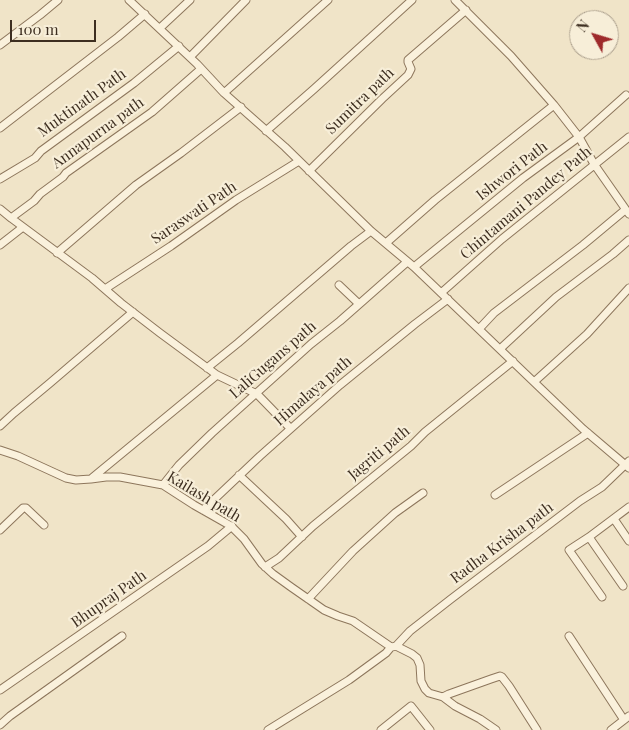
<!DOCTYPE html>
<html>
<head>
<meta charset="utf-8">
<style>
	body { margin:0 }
	#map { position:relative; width:629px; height:730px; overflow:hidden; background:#f0e4c8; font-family:"Playfair Display",serif }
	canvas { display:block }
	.north { position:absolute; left:569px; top:10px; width:50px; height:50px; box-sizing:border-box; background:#f7eed8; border:1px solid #ada18e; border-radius:50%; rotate:309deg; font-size:14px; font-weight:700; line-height:20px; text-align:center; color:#3d2e20 }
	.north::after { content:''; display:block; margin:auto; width:18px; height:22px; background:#9e2a2b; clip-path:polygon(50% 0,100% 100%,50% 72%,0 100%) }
	.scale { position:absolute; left:10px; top:20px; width:86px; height:22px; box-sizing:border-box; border:2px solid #3d2e20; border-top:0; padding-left:6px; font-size:15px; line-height:18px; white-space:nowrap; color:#3d2e20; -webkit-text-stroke:4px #f7eed8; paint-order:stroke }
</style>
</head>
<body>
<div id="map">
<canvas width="629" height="730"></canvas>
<div class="north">N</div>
<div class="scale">100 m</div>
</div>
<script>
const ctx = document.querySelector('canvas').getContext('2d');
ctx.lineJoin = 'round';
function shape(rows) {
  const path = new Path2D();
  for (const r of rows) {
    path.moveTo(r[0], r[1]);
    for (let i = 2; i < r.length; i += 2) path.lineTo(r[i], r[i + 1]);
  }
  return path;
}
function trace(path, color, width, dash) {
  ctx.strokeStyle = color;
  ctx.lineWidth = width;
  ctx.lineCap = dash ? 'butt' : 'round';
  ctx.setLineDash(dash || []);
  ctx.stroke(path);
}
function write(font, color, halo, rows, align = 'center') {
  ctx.font = font + ' "Playfair Display",serif';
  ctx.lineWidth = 4.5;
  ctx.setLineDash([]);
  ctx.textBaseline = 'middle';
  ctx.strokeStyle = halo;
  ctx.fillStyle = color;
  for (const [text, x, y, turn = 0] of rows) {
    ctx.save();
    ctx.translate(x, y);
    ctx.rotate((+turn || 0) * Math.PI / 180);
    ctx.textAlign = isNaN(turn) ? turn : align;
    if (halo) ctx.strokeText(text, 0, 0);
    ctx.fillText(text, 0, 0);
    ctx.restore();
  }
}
const minor = shape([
	[129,0,197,64,224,93,285,147,371,231,414,267,583,429,629,468],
	[455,0,511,56,554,105,579,137,594,164,629,214],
	[160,28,190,0],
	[0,45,40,15,58,0],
	[190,57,246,0],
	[224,93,328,0],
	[0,128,118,37,145,14],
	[266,131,314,89,412,0],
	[309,171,382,99,408,75,411,69,408,62,408,60,466,10],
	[0,179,35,158,41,151,134,83,179,46],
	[0,209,11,218,92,278,121,303,160,333,217,375,257,394,290,428],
	[11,218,34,201,40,194,63,177,66,173,152,112,201,69],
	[386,243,435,200,554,105],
	[0,245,23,227],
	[57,253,136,185,181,153,241,107],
	[414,267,523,178,579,137,626,95],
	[339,285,359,304],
	[105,289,171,246,236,200,299,161],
	[441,293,502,239,629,137],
	[479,329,494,313,583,245,625,210],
	[500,349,556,297,613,254,629,240],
	[207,368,238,343,351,246,371,231],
	[534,382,587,334,629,288],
	[0,426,14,413,50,383,133,312],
	[0,450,18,456,66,478,76,480,91,479,106,477,120,477,163,485,194,505,231,526,244,539,262,564,273,574,291,587,324,610,338,616,353,621,391,647],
	[239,475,286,519,302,537],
	[92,478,217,375],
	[163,485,179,465,212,433,311,344,340,321,407,262],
	[495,495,588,433],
	[203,510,260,456,340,385,415,324,448,299],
	[614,519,629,541],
	[0,530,23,508,26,508,44,525],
	[589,537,623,586],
	[265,567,279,558,313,526,411,446,425,432,513,361],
	[602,597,569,550,589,537,629,507],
	[308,599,353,551,395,513,423,493],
	[569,636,624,720],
	[396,646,410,631,451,599,580,501,602,487,629,461],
	[392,647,396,646,412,654,417,658,420,665,421,681,425,689,429,693,443,697,455,706,480,719,496,730],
	[0,690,208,546,232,526],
	[443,697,449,694,491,679,500,676,502,677,509,686,537,730],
	[0,725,10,716,122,636],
	[268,730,349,680,386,653,391,647],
	[381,730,411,706,430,730],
	[611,730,629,716]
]);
trace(minor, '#8d765c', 9);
trace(minor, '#faf1dc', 7);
write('15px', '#3d2e20', '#f7eed8', [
	["Sumitra path",360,101,-44],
	["Muktinath Path",82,103,-36],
	["Annapurna path",98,133,-36],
	["Ishwori Path",512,171,-38],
	["Chintamani Pandey Path",526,203,-40],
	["Saraswati Path",194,213,-34],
	["LaliGugans path",273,360,-41],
	["Himalaya path",313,391,-41],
	["Jagriti path",379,453,-40],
	["Kailash path",204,497,31],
	["Radha Krisha path",502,543,-37],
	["Bhupraj Path",109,599,-35]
]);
</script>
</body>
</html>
